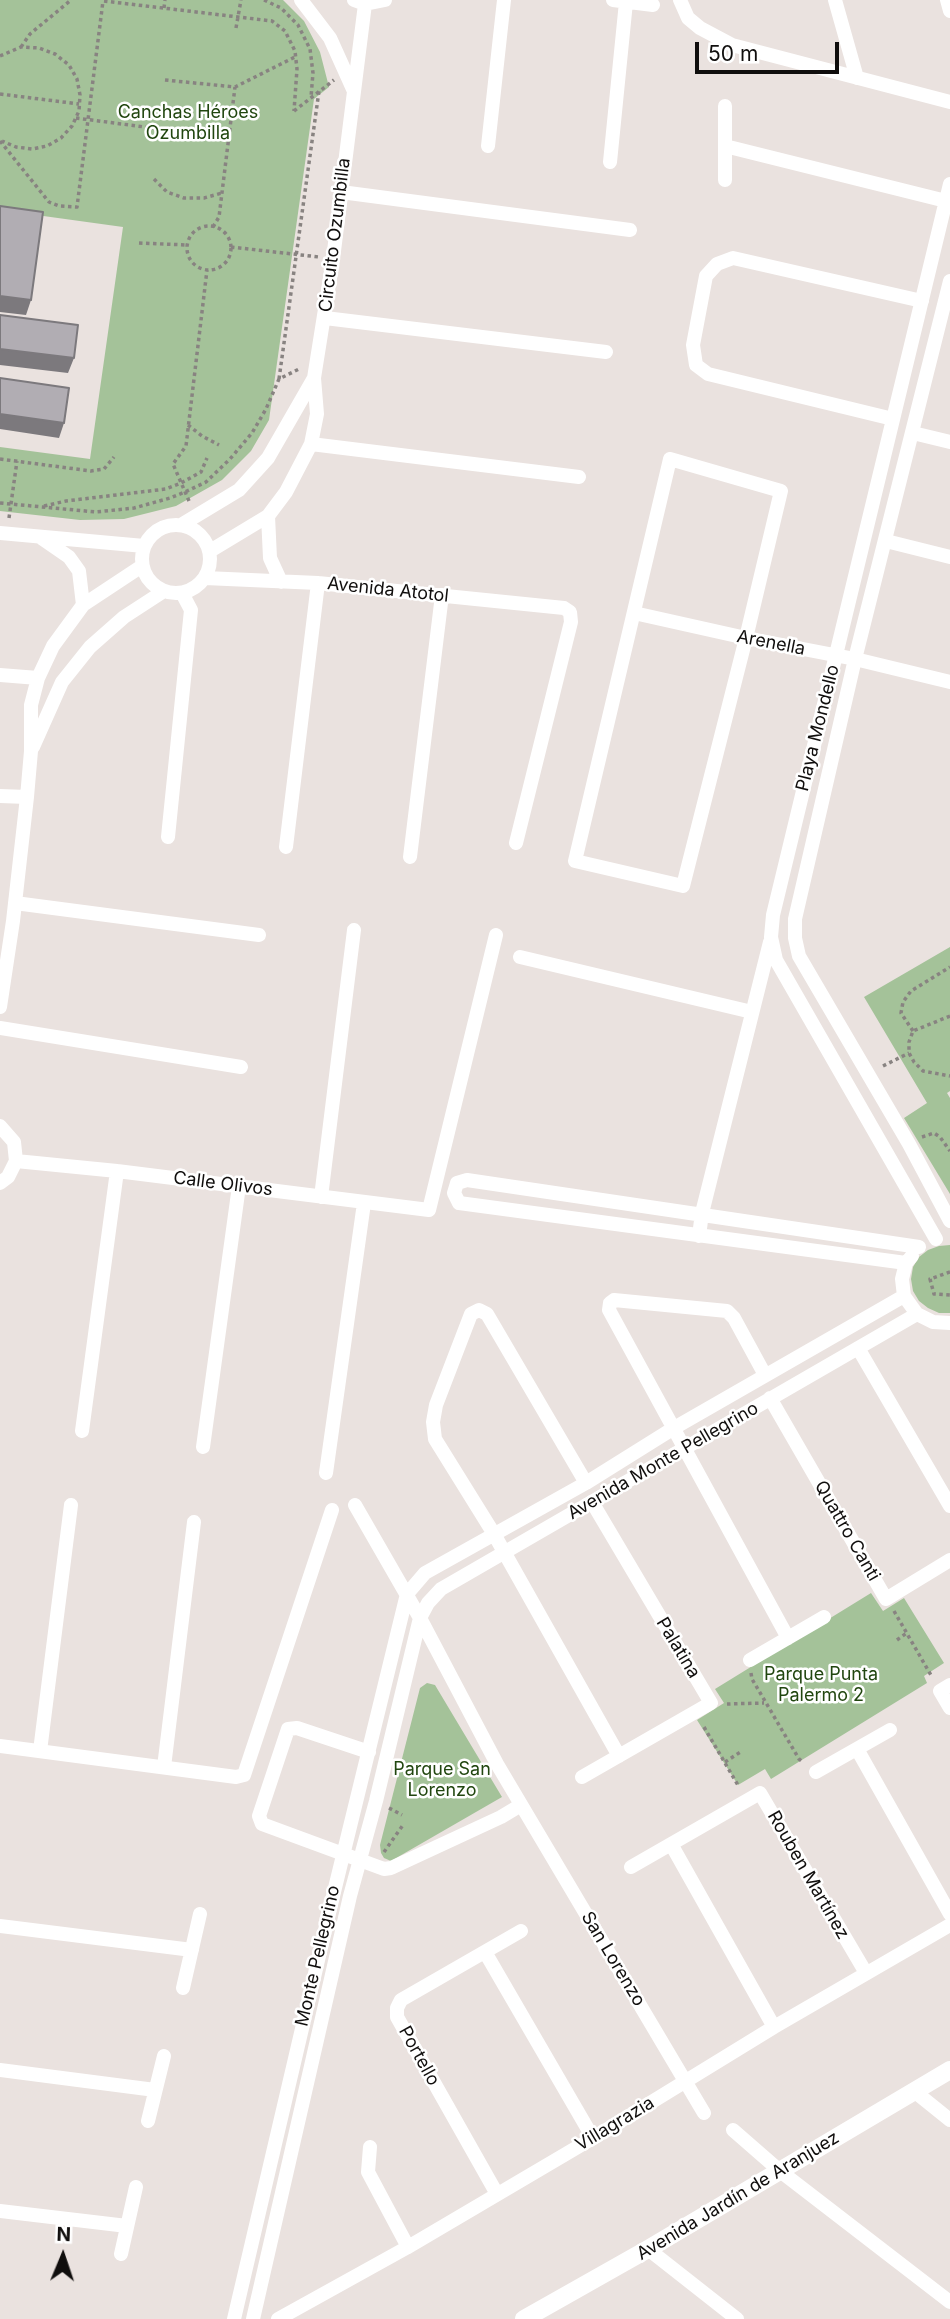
<!DOCTYPE html>
<html>
<head>
<meta charset="utf-8">
<style>
	body { margin:0 }
	#map { position:relative; width:950px; height:2319px; overflow:hidden; background:#eae2df; font-family:Inter,sans-serif }
	canvas { display:block }
	.north { position:absolute; left:28px; top:2221px; width:70px; height:70px; -webkit-text-stroke:5px #fff; paint-order:stroke; rotate:2deg; font-size:19px; font-weight:700; line-height:28px; text-align:center; color:#100e0d }
	.north::after { content:''; display:block; margin:auto; width:24px; height:32px; background:#100e0d; clip-path:polygon(50% 0,100% 100%,50% 72%,0 100%) }
	.scale { position:absolute; left:695px; top:42px; width:144px; height:32px; box-sizing:border-box; border:4px solid #100e0d; border-top:0; padding-left:9px; font-size:21px; line-height:24px; white-space:nowrap; color:#100e0d; -webkit-text-stroke:5px #fff; paint-order:stroke }
</style>
</head>
<body>
<div id="map">
<canvas width="950" height="2319"></canvas>
<div class="north">N</div>
<div class="scale">50 m</div>
</div>
<script>
const ctx = document.querySelector('canvas').getContext('2d');
ctx.lineJoin = 'round';
function fillPath(path, color) {
  ctx.fillStyle = color;
  ctx.fill(path, 'evenodd');
}
function shape(rows) {
  const path = new Path2D();
  for (const r of rows) {
    if (r.length === 3) {
      path.moveTo(r[0] + r[2], r[1]);
      path.arc(r[0], r[1], r[2], 0, 2 * Math.PI);
      continue;
    }
    path.moveTo(r[0], r[1]);
    for (let i = 2; i < r.length; i += 2) path.lineTo(r[i], r[i + 1]);
  }
  return path;
}
function trace(path, color, width, dash) {
  ctx.strokeStyle = color;
  ctx.lineWidth = width;
  ctx.lineCap = dash ? 'butt' : 'round';
  ctx.setLineDash(dash || []);
  ctx.stroke(path);
}
function write(font, color, halo, rows, align = 'center') {
  ctx.font = font + ' Inter,sans-serif';
  ctx.lineWidth = 5;
  ctx.setLineDash([]);
  ctx.textBaseline = 'middle';
  ctx.strokeStyle = halo;
  ctx.fillStyle = color;
  for (const [text, x, y, turn = 0] of rows) {
    ctx.save();
    ctx.translate(x, y);
    ctx.rotate((+turn || 0) * Math.PI / 180);
    ctx.textAlign = isNaN(turn) ? turn : align;
    if (halo) ctx.strokeText(text, 0, 0);
    ctx.fillText(text, 0, 0);
    ctx.restore();
  }
}
fillPath(shape([
	[0,0,283,0,304,21,320,52,329,87,314,99,269,420,251,451,222,480,176,506,124,519,80,520,0,511,0,447,90,459,123,227,0,210],
	[950,947,950,1091,947,1093,950,1098,950,1194,904,1118,927,1103,864,997],
	[950,1245,950,1313,939,1313,928,1308,919,1301,913,1291,911,1279,913,1267,919,1257,928,1250,939,1246],
	[871,1593,883,1611,904,1598,944,1663,924,1676,927,1683,771,1779,765,1769,738,1785,697,1720,724,1703,715,1689],
	[427,1683,435,1685,502,1797,391,1861,384,1858,381,1853,380,1845,420,1688]
]), '#a4c299');
trace(shape([
	[264,0,281,8,298,25,310,49,313,73,311,97],
	[104,1,272,21,285,31,295,51,297,69,294,111],
	[164,8,165,0],
	[236,28,241,0],
	[21,47,30,34,71,0],
	[0,56,21,47,39,48,55,54,69,65,77,79,80,95,79,111,72,126,61,138,47,146,32,149,16,147,2,141],
	[165,80,235,87,295,57],
	[0,94,79,104],
	[294,111,334,80],
	[76,118,160,129],
	[0,141,49,202,59,206,77,207,103,1],
	[154,179,167,192,184,198,204,198,222,193],
	[209,248,22],
	[213,227,219,217,235,87],
	[139,243,187,245],
	[231,247,319,257],
	[279,379,319,91],
	[188,425,202,436,219,445],
	[0,459,91,471,104,469,114,457],
	[189,501,173,464,186,446,207,270],
	[0,503,96,512,134,508,170,498,185,492,206,482,230,459,252,433,266,409,279,379,299,369],
	[44,506,66,501,166,489,181,483,201,472,207,458],
	[9,518,17,461],
	[950,1016,913,1031,909,1042,909,1053,914,1062,923,1071,950,1076],
	[913,1031,901,1013,903,1002,911,991,950,967],
	[883,1066,909,1053],
	[922,1137,934,1133,940,1137,950,1151],
	[950,1272,930,1279,934,1294,950,1295],
	[894,1611,932,1677],
	[897,1640,908,1632],
	[751,1673,752,1679,799,1759,803,1762],
	[727,1704,764,1703],
	[704,1727,739,1787],
	[725,1762,742,1751],
	[389,1808,402,1815],
	[384,1852,403,1825]
]), '#888381', 3.5, [3.5, 3.5]);
trace(shape([
	[301,0,330,38,353,89],
	[354,0,365,4,385,0],
	[613,0,653,5],
	[680,0,688,18,700,28,732,45,950,102],
	[835,0,857,78],
	[947,0,950,11],
	[488,146,504,0],
	[725,146,946,201],
	[610,162,626,2],
	[725,180,725,106],
	[341,192,630,230],
	[950,281,855,659,795,919,795,938,799,956,909,1144,950,1221],
	[325,318,606,352],
	[893,419,708,374,696,365,693,345,706,276,717,264,733,258,922,301],
	[913,433,950,442],
	[311,444,579,477],
	[670,459,781,491,746,638,683,886,575,861,670,459],
	[268,516,270,558,281,582],
	[176,559,34],
	[181,525,239,490,268,458,314,378],
	[0,533,144,546],
	[40,537,69,557,79,571,83,605],
	[886,541,950,557],
	[210,551,268,516,286,492,311,444,317,414,314,378,333,259,365,4],
	[205,578,318,583,564,608,570,612,571,622,516,843],
	[634,613,746,638,855,659,950,682],
	[0,675,38,678],
	[33,747,62,682,90,647,124,617,164,591],
	[0,796,27,797],
	[168,837,191,610,182,593],
	[286,847,318,583],
	[410,857,442,595],
	[15,903,259,935],
	[520,957,752,1012],
	[0,1007,13,921,27,797,31,751,31,705,38,678,53,646,83,605,142,566],
	[0,1028,241,1067],
	[0,1126,14,1142,16,1161,8,1177,0,1183],
	[16,1161,117,1171,429,1210,496,935],
	[321,1197,354,930],
	[699,1236,702,1213,770,942],
	[936,1239,776,960,771,937,773,915,950,184],
	[912,1256,906,1263,902,1279,904,1296,917,1314,933,1322,950,1323],
	[906,1263,459,1203,454,1193,457,1183,467,1180,919,1247],
	[858,1348,950,1506],
	[765,1375,734,1318,727,1311,614,1300,610,1303,609,1310,788,1638],
	[770,1398,886,1599,950,1560],
	[82,1431,117,1171],
	[203,1447,239,1186],
	[326,1473,364,1203],
	[586,1483,487,1314,479,1310,471,1314,436,1405,433,1422,435,1439,494,1534,619,1756],
	[355,1505,420,1618,497,1764,704,2113],
	[750,1660,824,1617],
	[950,1685,940,1691,950,1708],
	[0,1746,236,1777,244,1775,332,1510],
	[857,1749,950,1914],
	[40,1751,71,1505],
	[369,1752,297,1728,288,1729,259,1816,262,1824,384,1869,391,1868,501,1817,521,1805],
	[164,1767,194,1522],
	[816,1772,890,1730],
	[582,1777,711,1703,592,1502],
	[671,1844,774,2027],
	[631,1867,760,1793,866,1973],
	[0,1926,192,1950],
	[485,1952,593,2138],
	[183,1988,200,1914],
	[0,2070,155,2090],
	[914,2091,950,2120],
	[148,2121,164,2056],
	[733,2130,780,2171,950,2302],
	[370,2147,368,2172,408,2247],
	[497,2194,397,2017,397,2008,401,2000,521,1931],
	[0,2211,127,2226],
	[648,2249,737,2319],
	[121,2254,136,2187],
	[234,2319,334,1892,407,1594,425,1573,586,1483,674,1428,904,1296],
	[253,2319,350,1896,376,1801,420,1618,428,1603,441,1589,917,1314],
	[278,2319,408,2247,593,2138,774,2027,950,1925]
]), '#fff', 14);
trace(shape([
	[524,2319,648,2249,950,2070]
]), '#fff', 18);
fillPath(shape([
	[0,296,31,300,26,315,0,312],
	[0,349,74,358,68,373,0,365],
	[0,414,64,423,59,438,0,429]
]), '#7c797d');
const building = shape([
	[0,206,43,212,31,300,0,296,0,206],
	[0,315,78,325,74,358,0,349,0,315],
	[0,378,69,388,64,423,0,414,0,378]
]);
fillPath(building, '#b1adb3');
trace(building, '#7c797d', 2);
write('18px', '#21460f', '#fff', [
	["Canchas Héroes",188,113],
	["Ozumbilla",188,134],
	["Parque Punta",821,1675],
	["Palermo 2",821,1696],
	["Parque San",442,1770],
	["Lorenzo",442,1791]
]);
write('18px', '#100e0d', '#fff', [
	["Circuito Ozumbilla",335,235,-83],
	["Avenida Atotol",388,590,6],
	["Arenella",771,643,11],
	["Playa Mondello",818,728,-76],
	["Calle Olivos",223,1184,7],
	["Avenida Monte Pellegrino",663,1461,-30],
	["Quattro Canti",847,1531,60],
	["Palatina",678,1648,59],
	["Rouben Martínez",808,1875,60],
	["Monte Pellegrino",318,1956,-77],
	["San Lorenzo",613,1959,59],
	["Portello",419,2056,61],
	["Villagrazia",615,2124,-31],
	["Avenida Jardín de Aranjuez",738,2196,-31]
]);
</script>
</body>
</html>
